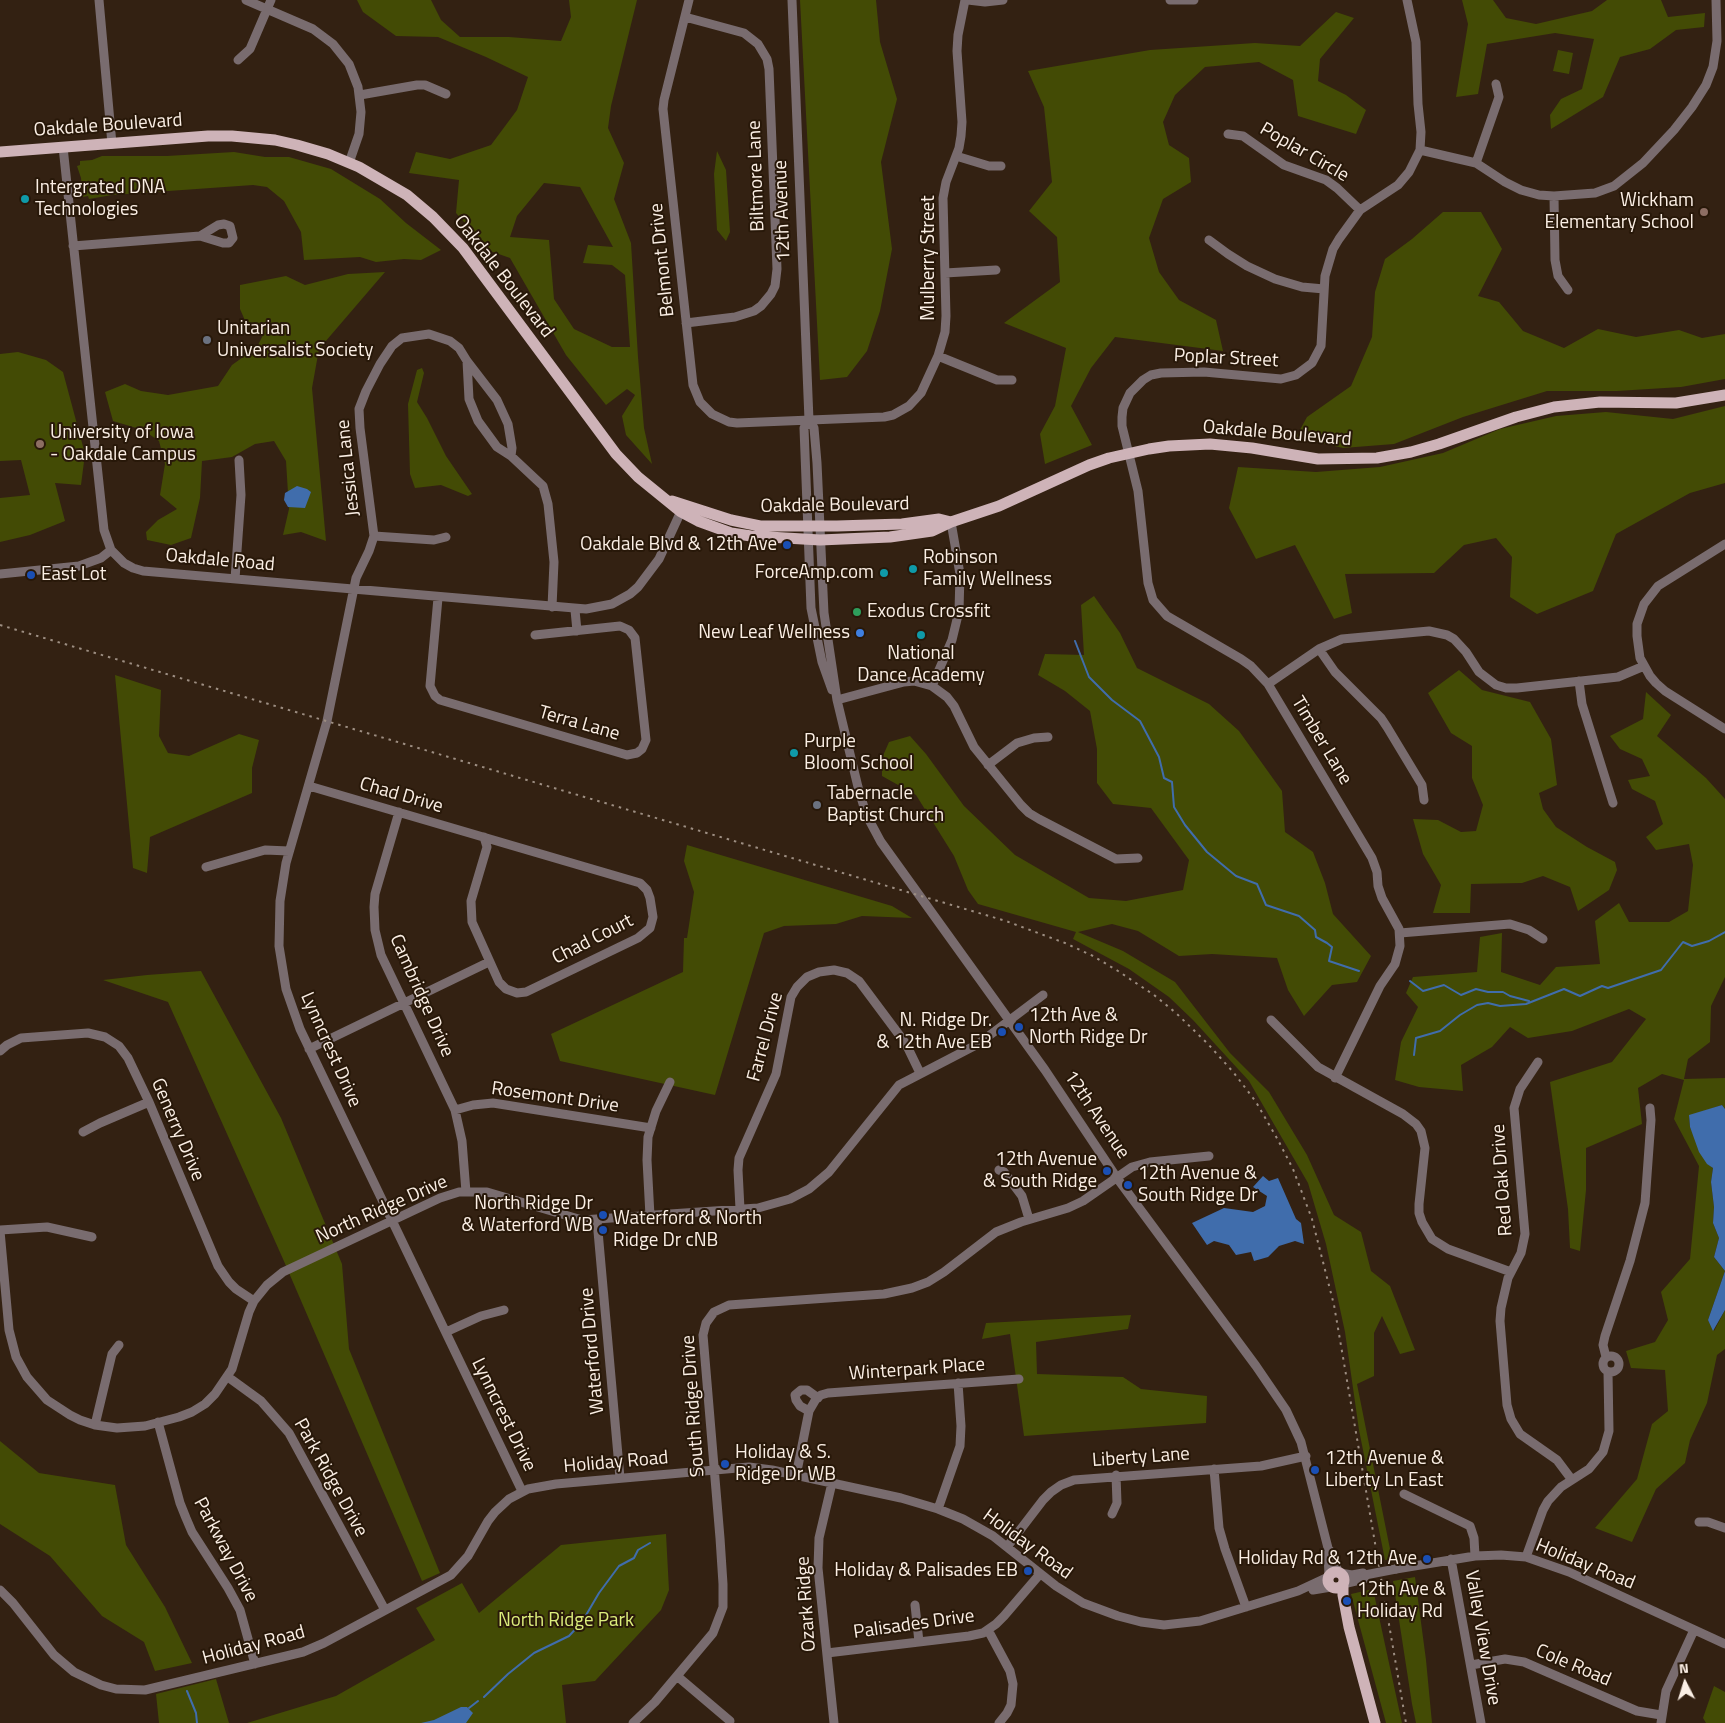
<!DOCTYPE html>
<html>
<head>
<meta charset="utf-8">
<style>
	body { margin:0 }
	#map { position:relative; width:1725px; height:1723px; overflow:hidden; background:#332112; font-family:"Titillium Web",sans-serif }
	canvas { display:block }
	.north { position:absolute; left:1660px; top:1658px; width:50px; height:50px; -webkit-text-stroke:4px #281809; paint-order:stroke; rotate:355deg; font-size:14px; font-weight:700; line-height:20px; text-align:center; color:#fbefe5 }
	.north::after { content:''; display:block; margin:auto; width:18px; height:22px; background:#fbefe5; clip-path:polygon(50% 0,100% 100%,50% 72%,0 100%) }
</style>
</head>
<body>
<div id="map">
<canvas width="1725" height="1723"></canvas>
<div class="north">N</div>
</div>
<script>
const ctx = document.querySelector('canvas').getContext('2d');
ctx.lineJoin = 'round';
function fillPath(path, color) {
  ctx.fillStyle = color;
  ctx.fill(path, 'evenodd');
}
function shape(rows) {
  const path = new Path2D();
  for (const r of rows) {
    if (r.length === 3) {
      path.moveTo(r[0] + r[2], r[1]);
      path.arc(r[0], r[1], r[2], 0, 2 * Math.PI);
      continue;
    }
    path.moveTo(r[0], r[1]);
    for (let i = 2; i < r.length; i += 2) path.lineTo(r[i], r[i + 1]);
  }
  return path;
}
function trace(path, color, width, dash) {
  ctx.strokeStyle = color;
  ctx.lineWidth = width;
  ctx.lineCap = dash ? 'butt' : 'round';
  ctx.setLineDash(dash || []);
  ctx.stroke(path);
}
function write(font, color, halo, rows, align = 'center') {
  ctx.font = font + ' "Titillium Web",sans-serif';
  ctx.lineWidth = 4;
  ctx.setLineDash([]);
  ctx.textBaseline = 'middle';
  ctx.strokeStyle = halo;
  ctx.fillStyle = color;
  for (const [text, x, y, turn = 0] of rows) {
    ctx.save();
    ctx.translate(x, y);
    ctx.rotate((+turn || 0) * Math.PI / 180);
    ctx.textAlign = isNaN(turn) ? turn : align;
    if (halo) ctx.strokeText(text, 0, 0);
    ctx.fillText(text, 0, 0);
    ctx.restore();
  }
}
fillPath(shape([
	[357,0,431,0,441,20,460,37,509,37,561,41,571,17,569,0,637,0,611,106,608,128,624,163,614,199,631,243,638,357,644,428,652,464,626,435,622,416,635,395,627,389,606,405,566,355,510,258,490,251,456,213,459,180,409,173,416,152,450,159,491,145,517,110,528,77,486,57,438,37,396,36,363,12],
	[544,183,580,187,613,247,588,245,583,263,612,265,625,275,630,347,612,347,574,329,554,299,549,240,510,237,517,216],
	[800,0,876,0,880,42,897,99,881,162,892,249,880,311,867,351,847,377,820,380],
	[1462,0,1493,0,1506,18,1536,24,1592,11,1607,0,1661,0,1668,17,1705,13,1704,27,1676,30,1650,49,1620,57,1603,97,1551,129,1550,115,1561,99,1582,89,1594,39,1555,33,1487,44,1478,94,1456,97,1468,24],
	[1336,12,1354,18,1320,59,1318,81,1346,95,1366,110,1356,134,1298,116,1293,80,1259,62,1205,67,1175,95,1163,122,1169,145,1189,158,1191,182,1163,199,1149,238,1159,272,1179,300,1216,320,1223,351,1115,337,1091,368,1071,406,1092,445,1045,464,1040,434,1055,406,1066,348,1004,323,1060,282,1057,237,1029,211,1052,182,1044,107,1028,71,1150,50,1255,43,1300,46],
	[1558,50,1573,53,1569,74,1553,71],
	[717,151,726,170,730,232,726,241,717,230,714,174],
	[234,152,265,157,289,157,331,169,380,199,406,223,441,250,421,260,404,259,376,262,360,257,304,260,301,232,284,201,267,187,253,185,112,195,89,199,88,196,83,197,81,178,77,166,80,165,80,161,92,160,102,156,167,156],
	[1443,212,1481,212,1502,249,1478,296,1499,302,1523,331,1564,348,1598,329,1636,337,1679,330,1702,338,1725,334,1725,379,1681,387,1617,391,1547,391,1463,417,1394,444,1343,448,1296,437,1307,417,1351,386,1372,337,1375,292,1385,259,1412,239],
	[385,272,319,349,312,388,326,541,301,532,283,535,289,509,286,461,274,441,255,444,232,457,202,461,200,498,191,538,171,545,147,540,146,532,158,520,177,509,160,495,165,464,159,441,143,430,113,421,105,392,125,384,141,391,168,395,218,386,232,365,257,347,264,333,247,325,240,309,240,285,286,276,305,285,348,274],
	[18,352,46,360,63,372,85,454,81,485,55,483,65,521,30,535,0,542,0,498,30,495,21,460,0,461,0,354],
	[422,368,424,373,417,402,427,418,446,456,472,494,468,496,441,485,415,488,410,474,408,404,417,370],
	[1725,406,1725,483,1690,493,1616,534,1593,591,1537,614,1510,597,1512,557,1496,538,1464,545,1434,573,1345,574,1352,613,1334,619,1295,545,1256,559,1229,508,1238,467,1316,472,1380,467,1443,453,1500,429,1556,416,1606,412,1673,419],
	[1094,596,1120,633,1137,668,1209,704,1239,731,1282,791,1285,832,1313,852,1325,883,1333,914,1371,956,1357,982,1332,985,1304,1016,1288,990,1277,958,1212,954,1179,956,1138,931,1112,924,1078,932,1123,951,1175,982,1230,1053,1269,1092,1307,1155,1334,1215,1361,1232,1371,1271,1390,1286,1415,1350,1400,1354,1382,1316,1374,1333,1374,1376,1357,1384,1392,1559,1385,1560,1359,1430,1345,1332,1326,1244,1308,1183,1249,1081,1193,1020,1169,997,1129,969,1073,939,1076,932,978,904,968,890,954,856,916,795,882,776,882,758,889,742,910,736,926,754,964,806,1015,855,1089,898,1126,901,1183,890,1189,860,1151,808,1113,804,1097,783,1097,749,1090,711,1065,691,1038,675,1045,654,1084,655,1081,605],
	[1459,670,1482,690,1530,702,1551,739,1557,785,1539,793,1543,809,1556,827,1587,847,1615,862,1617,870,1609,890,1578,911,1570,887,1543,876,1522,883,1471,884,1470,913,1433,913,1441,885,1423,854,1413,819,1438,820,1461,832,1476,831,1483,805,1472,778,1472,746,1451,733,1428,693],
	[115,675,161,690,159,736,168,753,189,756,239,734,259,740,252,768,252,793,150,837,147,873,133,868],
	[1646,692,1671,715,1657,736,1706,778,1725,799,1725,977,1711,1006,1710,1042,1688,1059,1684,1079,1725,1078,1725,1109,1722,1105,1689,1116,1690,1127,1707,1163,1713,1168,1711,1182,1714,1207,1713,1223,1719,1238,1714,1257,1725,1271,1708,1320,1714,1331,1725,1310,1725,1349,1717,1355,1707,1403,1690,1440,1685,1463,1656,1489,1632,1542,1595,1528,1637,1479,1652,1424,1668,1411,1665,1370,1631,1368,1626,1351,1655,1342,1668,1320,1661,1292,1690,1259,1699,1166,1674,1119,1684,1080,1662,1074,1638,1088,1642,1124,1586,1148,1586,1190,1580,1251,1570,1248,1568,1209,1550,1082,1612,1062,1646,1019,1629,1009,1572,1031,1528,1038,1510,1027,1492,1047,1461,1065,1463,1091,1419,1087,1395,1080,1401,1042,1418,1007,1406,993,1413,977,1477,972,1480,937,1502,933,1501,972,1540,985,1556,967,1600,964,1595,921,1619,903,1629,922,1669,922,1688,911,1693,865,1689,844,1656,850,1646,837,1663,824,1655,801,1632,789,1628,780,1650,776,1642,759,1620,749,1610,736,1643,719],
	[687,845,892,906,912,918,862,916,836,924,784,926,764,933,715,1095,560,1061,551,1034,683,972,684,938,687,938,694,892,684,861],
	[201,971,281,1118,342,1264,349,1349,440,1573,422,1581,283,1259,168,1002,103,980,147,975],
	[1131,1315,1128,1329,1036,1342,1037,1374,1123,1377,1141,1389,1207,1396,1206,1423,1024,1436,1010,1334,982,1339,986,1323],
	[0,1441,39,1473,115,1485,126,1545,165,1607,192,1663,155,1671,144,1642,102,1616,50,1556,0,1524],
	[666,1534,669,1590,661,1610,595,1681,562,1685,566,1723,247,1723,336,1696,435,1640,416,1608,462,1583,479,1613,561,1545],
	[1415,1577,1426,1660,1432,1723,1416,1723,1412,1704,1393,1581],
	[1373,1589,1402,1723,1386,1723,1351,1594],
	[216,1679,229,1723,159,1723,156,1694],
	[1714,1686,1725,1692,1725,1723,1706,1723,1703,1718]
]), '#434b05');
fillPath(shape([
	[297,486,307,489,311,492,305,508,288,507,284,500,285,493],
	[1722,1105,1725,1109,1725,1310,1713,1331,1708,1320,1725,1271,1714,1257,1719,1238,1713,1223,1714,1207,1711,1182,1713,1168,1707,1164,1699,1152,1690,1127,1689,1115],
	[1263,1176,1269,1181,1278,1178,1296,1219,1301,1223,1304,1244,1295,1241,1279,1246,1268,1257,1254,1261,1251,1252,1236,1255,1229,1245,1214,1241,1207,1245,1192,1223,1224,1208,1253,1212,1265,1206,1267,1196,1253,1187],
	[461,1707,467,1707,473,1713,466,1723,421,1723,434,1720]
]), '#406dac');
trace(shape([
	[1075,641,1089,677,1112,700,1140,721,1159,757,1164,778,1172,782,1174,807,1185,825,1207,852,1236,876,1257,884,1266,905,1299,916,1315,930,1316,937,1327,943,1332,947,1329,961,1359,971],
	[1410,981,1423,991,1444,985,1461,995,1476,989,1488,992,1503,992,1510,996,1529,1001],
	[1414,1055,1416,1038,1440,1031,1460,1015,1477,1005,1488,1003,1500,1006,1526,1004,1564,989,1580,996,1602,986,1608,988,1661,970,1683,942,1692,946,1709,941,1725,932],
	[187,1691,196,1713,197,1723],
	[484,1697,508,1674,534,1653,569,1636,582,1622,599,1593,619,1566,634,1558,638,1550,650,1543],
	[469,1708,478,1701]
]), '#406dac', 2);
trace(shape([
	[99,0,112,144],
	[246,0,313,29,333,44,349,64,358,87,361,112,359,134,349,163],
	[689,0,664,100,663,109,693,385,700,402,712,414,729,422,737,423,884,417,893,415,909,406,921,393,938,356,945,332,946,316,943,198,946,182,959,148,961,136,962,122,957,51,958,35,965,0],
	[792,0,809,420,814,428,817,463,824,613,837,700,858,787,866,814,881,842,1045,1070,1117,1178,1256,1366,1286,1410,1301,1442,1328,1548,1333,1555,1338,1572],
	[968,0,985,2,1003,0],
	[1170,0,1194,0],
	[685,17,744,33,758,44,767,59,769,69,777,269,775,286,771,294,761,306,754,311,735,317,686,323],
	[238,60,250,49,271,0],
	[360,95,417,85,425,85,446,94],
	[1228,134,1243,136,1284,165,1326,180,1337,188,1360,210],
	[63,147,104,530,111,550,124,563,133,568,143,571,586,609,612,604,630,594,638,587,659,559,683,507],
	[1420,150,1476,163,1505,182,1521,190,1539,195,1554,196,1595,193,1614,186,1643,163,1674,130,1692,107,1706,85,1713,67,1717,41,1716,0],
	[956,156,989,166,1001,166],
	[1476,163,1499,97,1496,84],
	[1554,196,1555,260,1558,276,1568,290],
	[1209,240,1228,254,1247,266,1275,279,1302,287,1324,289],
	[73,246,200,236,223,243,229,243,233,238,230,226,224,224,218,225,200,236],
	[945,273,996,270],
	[938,356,997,380,1012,380],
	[467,361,469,399,478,421,497,447,511,456],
	[809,420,804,428,811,608,822,662,832,690],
	[374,536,434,540,446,537],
	[1725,544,1658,586,1644,604,1637,624,1637,636,1640,658,1650,676,1656,683,1665,691,1725,729],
	[0,574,79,566,101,558,111,550],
	[235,579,241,495,239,460],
	[438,598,430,686,435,696,440,700,627,755,637,753,642,749,646,740,635,638,629,630,620,626,535,635],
	[575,610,577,631],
	[1319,649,1335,672,1381,718,1387,727,1422,785,1424,800],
	[1579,681,1582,704,1613,803],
	[1268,684,1319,649,1342,639,1429,631,1447,635,1454,639,1466,652,1479,672,1496,685,1506,688,1517,688,1618,677,1644,666],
	[932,686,952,640,959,611,960,574,951,522],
	[837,700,904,682,914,681,932,686,947,697,954,706,974,747,1021,805,1029,813,1039,819,1116,859,1138,858],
	[988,765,1017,743,1034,738,1048,737],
	[309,786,640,883,647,890,650,898,653,917,650,928,638,938,526,992,517,993,506,989,499,982,472,922,471,901,487,847,484,837],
	[399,812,375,894,374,907,375,930,381,955,455,1110,462,1141,466,1192],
	[206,867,265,850,289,851],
	[1400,933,1510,924,1529,930,1543,939],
	[1271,1020,1318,1067,1403,1114,1416,1124,1421,1131,1425,1148,1419,1204,1419,1213,1422,1222,1432,1239,1448,1249,1511,1272],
	[309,1049,489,962],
	[0,1051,7,1045,21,1038,88,1033,105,1037,119,1046,128,1058,149,1102,218,1266,229,1282,236,1289,254,1301],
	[1538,1062,1520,1089,1514,1108,1525,1234,1521,1253,1508,1278,1501,1308,1500,1321,1507,1405,1511,1419,1520,1434,1557,1460,1572,1480],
	[1335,1078,1380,986,1395,964,1400,946,1399,929,1382,898,1378,886,1377,872,1372,858,1268,684,1251,666,1241,659,1167,616,1153,600,1148,583,1138,491,1122,426,1122,417,1123,408,1130,393,1143,380,1151,375,1161,373,1204,372,1281,379,1296,375,1312,363,1321,346,1325,276,1333,249,1339,239,1360,210,1398,185,1409,172,1420,150,1421,132,1418,104,1416,42,1407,0],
	[455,1110,473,1105,493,1103,651,1128],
	[83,1132,100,1123,149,1102],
	[999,1170,1004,1172,1022,1196,1029,1219],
	[740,1209,738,1170,739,1158,776,1074,791,997,797,987,807,977,819,972,834,970,847,973,859,981,906,1044,920,1073],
	[650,1216,647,1160,648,1137,656,1111,670,1082],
	[597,1220,620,1478],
	[0,1230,47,1227,92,1237],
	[0,1231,9,1330,16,1357,27,1377,47,1400,70,1415,80,1420,95,1425,117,1428,145,1426,179,1417,192,1412,205,1404,215,1394,232,1369,249,1312,254,1301,267,1285,283,1272,440,1198,459,1192,487,1192,582,1220,758,1208,790,1199,809,1189,829,1172,899,1085,978,1044,1043,995],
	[446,1332,481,1316,504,1310],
	[1611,1364,8],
	[1606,1357,1603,1345,1605,1336,1630,1261,1645,1203,1651,1120,1650,1108],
	[228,1377,261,1401,289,1433,385,1610],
	[809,1411,800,1406,796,1400,795,1395,801,1390,807,1390,818,1398],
	[158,1422,180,1503,186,1518,192,1532,228,1588,240,1610,255,1664],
	[95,1425,112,1354,119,1345],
	[1214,1469,1219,1528,1225,1549,1246,1607],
	[796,1476,809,1411,816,1399,821,1395,828,1393,1019,1379],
	[832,1483,819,1538,818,1568,834,1723],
	[522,1491,300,1029,286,989,279,946,280,901,286,863,327,721,356,578,369,551,374,536,360,428,359,409,366,391,380,364,392,346,402,338,429,334,450,341,459,348,467,361,497,400,508,424,512,448,511,456,543,486,548,504,554,562,552,607],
	[1404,1494,1470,1526,1474,1538,1475,1556],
	[938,1509,960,1446,961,1426,958,1383],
	[1112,1514,1117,1503,1116,1475],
	[1699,1522,1708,1522,1725,1528],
	[1007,1547,1043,1500,1051,1492,1061,1485,1074,1480,1261,1466,1306,1456],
	[1328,1553,1329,1576],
	[1526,1557,1543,1510,1548,1501,1561,1487,1589,1469,1603,1452,1609,1431,1608,1372],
	[1451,1559,1481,1723],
	[1396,1569,1475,1556,1501,1555,1526,1557,1569,1572,1725,1644],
	[1340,1573,1352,1575,1363,1573,1365,1575],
	[1343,1584,1364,1579,1365,1576],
	[0,1590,13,1603,54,1655,74,1672,101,1685,116,1689,145,1690,303,1652,324,1643,451,1575,468,1556,488,1521,495,1512,509,1499,528,1489,556,1484,749,1467,772,1470,901,1498,938,1509,963,1519,993,1536,1056,1586,1083,1603,1118,1616,1141,1622,1164,1625,1200,1621,1298,1591,1328,1577],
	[1313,1590,1331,1587],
	[915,1605,919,1642],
	[988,1630,1010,1671,1013,1684,1011,1705,1007,1713,999,1723],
	[827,1653,969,1636,983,1633,996,1624,1004,1616,1040,1574],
	[1471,1665,1505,1659,1524,1662,1637,1711,1661,1715],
	[677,1676,730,1721],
	[633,1723,655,1702,713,1633,723,1607,723,1584,720,1538,703,1335,706,1323,714,1312,729,1305,884,1294,912,1288,928,1282,944,1272,996,1232,1021,1222,1068,1208,1083,1201,1132,1167,1150,1162,1209,1156],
	[1661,1723,1666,1691,1694,1630]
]), '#796c6f', 9);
trace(shape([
	[0,152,208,136,232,136,275,140,297,145,328,154,359,167,407,195,433,217,463,248,616,454,638,477,681,512,698,521,731,533,751,536,820,540,890,537,932,531,951,522,999,506,1089,465,1109,458,1149,449,1169,446,1210,444,1252,448,1318,459,1377,458,1411,452,1439,444,1516,417,1554,407,1600,402,1676,403,1725,395],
	[672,501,731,520,760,526,837,526,902,524,939,519,951,522],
	[1336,1580,8],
	[1343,1585,1343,1595,1349,1627,1375,1723]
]), '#ceb3b8', 11);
trace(shape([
	[0,625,1006,921,1065,943,1093,956,1118,971,1154,995,1176,1013,1208,1044,1234,1073,1256,1102,1278,1140,1293,1169,1312,1219,1334,1305,1406,1723]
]), '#9d8e82', 2, [2.5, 5]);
trace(shape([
	[1365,1575,1396,1569]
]), '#796c6f', 9);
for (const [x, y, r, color] of [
	[25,199,5,"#0f9aa8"],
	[1704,212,5,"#8d6e63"],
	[207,340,5,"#6b7280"],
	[40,444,5,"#8d6e63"],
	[787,545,5,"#1a4fb4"],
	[913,569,5,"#0f9aa8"],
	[884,573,5,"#0f9aa8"],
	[31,575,5,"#1a4fb4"],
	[857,612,5,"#2e9e5b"],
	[860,633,5,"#3f7fe0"],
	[921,635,5,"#0f9aa8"],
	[794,753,5,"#0f9aa8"],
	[817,805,5,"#6b7280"],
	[1019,1027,5,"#1a4fb4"],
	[1002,1032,5,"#1a4fb4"],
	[1107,1171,5,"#1a4fb4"],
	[1128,1185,5,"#1a4fb4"],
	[603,1215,5,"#1a4fb4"],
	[603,1230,5,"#1a4fb4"],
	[725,1464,5,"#1a4fb4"],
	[1315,1470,5,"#1a4fb4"],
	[1427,1559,5,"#1a4fb4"],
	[1028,1571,5,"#1a4fb4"],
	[1347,1601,5,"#1a4fb4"]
]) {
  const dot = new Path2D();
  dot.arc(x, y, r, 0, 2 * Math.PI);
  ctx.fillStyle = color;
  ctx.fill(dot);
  trace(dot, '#281809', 2);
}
write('19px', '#fbefe5', '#281809', [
	["Oakdale Boulevard",108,126,-4],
	["Poplar Circle",1304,153,30],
	["Biltmore Lane",757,176,-92],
	["12th Avenue",783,211,-92],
	["Mulberry Street",929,258,-90],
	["Belmont Drive",663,260,-96],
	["Oakdale Boulevard",503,277,52],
	["Poplar Street",1226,359,3],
	["Oakdale Boulevard",1277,434,5],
	["Jessica Lane",349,468,-96],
	["Oakdale Boulevard",835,506,-1],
	["Oakdale Road",220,561,5],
	["Terra Lane",579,724,16],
	["Timber Lane",1321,741,59],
	["Chad Drive",401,796,16],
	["Chad Court",593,940,-27],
	["Cambridge Drive",421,996,66],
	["Farrel Drive",766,1037,-75],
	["Lynncrest Drive",330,1050,66],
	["Rosemont Drive",555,1098,8],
	["12th Avenue",1096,1115,56],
	["Generry Drive",177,1130,67],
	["Red Oak Drive",1503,1180,-94],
	["North Ridge Drive",382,1210,-24],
	["Waterford Drive",593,1351,-95],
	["Winterpark Place",917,1370,-4],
	["South Ridge Drive",694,1406,-94],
	["Lynncrest Drive",503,1415,64],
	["Liberty Lane",1141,1458,-4],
	["Holiday Road",616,1463,-5],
	["Park Ridge Drive",330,1478,61],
	["Holiday Road",1027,1545,36],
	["Parkway Drive",225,1550,62],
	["Holiday Road",1585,1565,22],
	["Ozark Ridge",807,1604,-94],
	["Palisades Drive",914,1625,-8],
	["Valley View Drive",1482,1638,80],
	["Holiday Road",254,1646,-15],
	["Cole Road",1573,1666,23]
]);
write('19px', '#fbefe5', '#281809', [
	["Intergrated DNA",35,188],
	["Technologies",35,210],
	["Wickham",1694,201,"right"],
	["Elementary School",1694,223,"right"],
	["Unitarian",217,329],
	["Universalist Society",217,351],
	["University of Iowa",50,433],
	["- Oakdale Campus",50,455],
	["Oakdale Blvd & 12th Ave",777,545,"right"],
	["Robinson",923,558],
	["Family Wellness",923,580],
	["ForceAmp.com",874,573,"right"],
	["East Lot",41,575],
	["Exodus Crossfit",867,612],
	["New Leaf Wellness",850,633,"right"],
	["National",921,654,"center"],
	["Dance Academy",921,676,"center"],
	["Purple",804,742],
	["Bloom School",804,764],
	["Tabernacle",827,794],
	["Baptist Church",827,816],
	["12th Ave &",1029,1016],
	["North Ridge Dr",1029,1038],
	["N. Ridge Dr.",992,1021,"right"],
	["& 12th Ave EB",992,1043,"right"],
	["12th Avenue",1097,1160,"right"],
	["& South Ridge",1097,1182,"right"],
	["12th Avenue &",1138,1174],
	["South Ridge Dr",1138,1196],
	["North Ridge Dr",593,1204,"right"],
	["& Waterford WB",593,1226,"right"],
	["Waterford & North",613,1219],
	["Ridge Dr cNB",613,1241],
	["Holiday & S.",735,1453],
	["Ridge Dr WB",735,1475],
	["12th Avenue &",1325,1459],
	["Liberty Ln East",1325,1481],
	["Holiday Rd & 12th Ave",1417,1559,"right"],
	["Holiday & Palisades EB",1018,1571,"right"],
	["12th Ave &",1357,1590],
	["Holiday Rd",1357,1612]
], 'left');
write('19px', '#dcee7c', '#281809', [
	["North Ridge Park",566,1621]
]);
</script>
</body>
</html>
